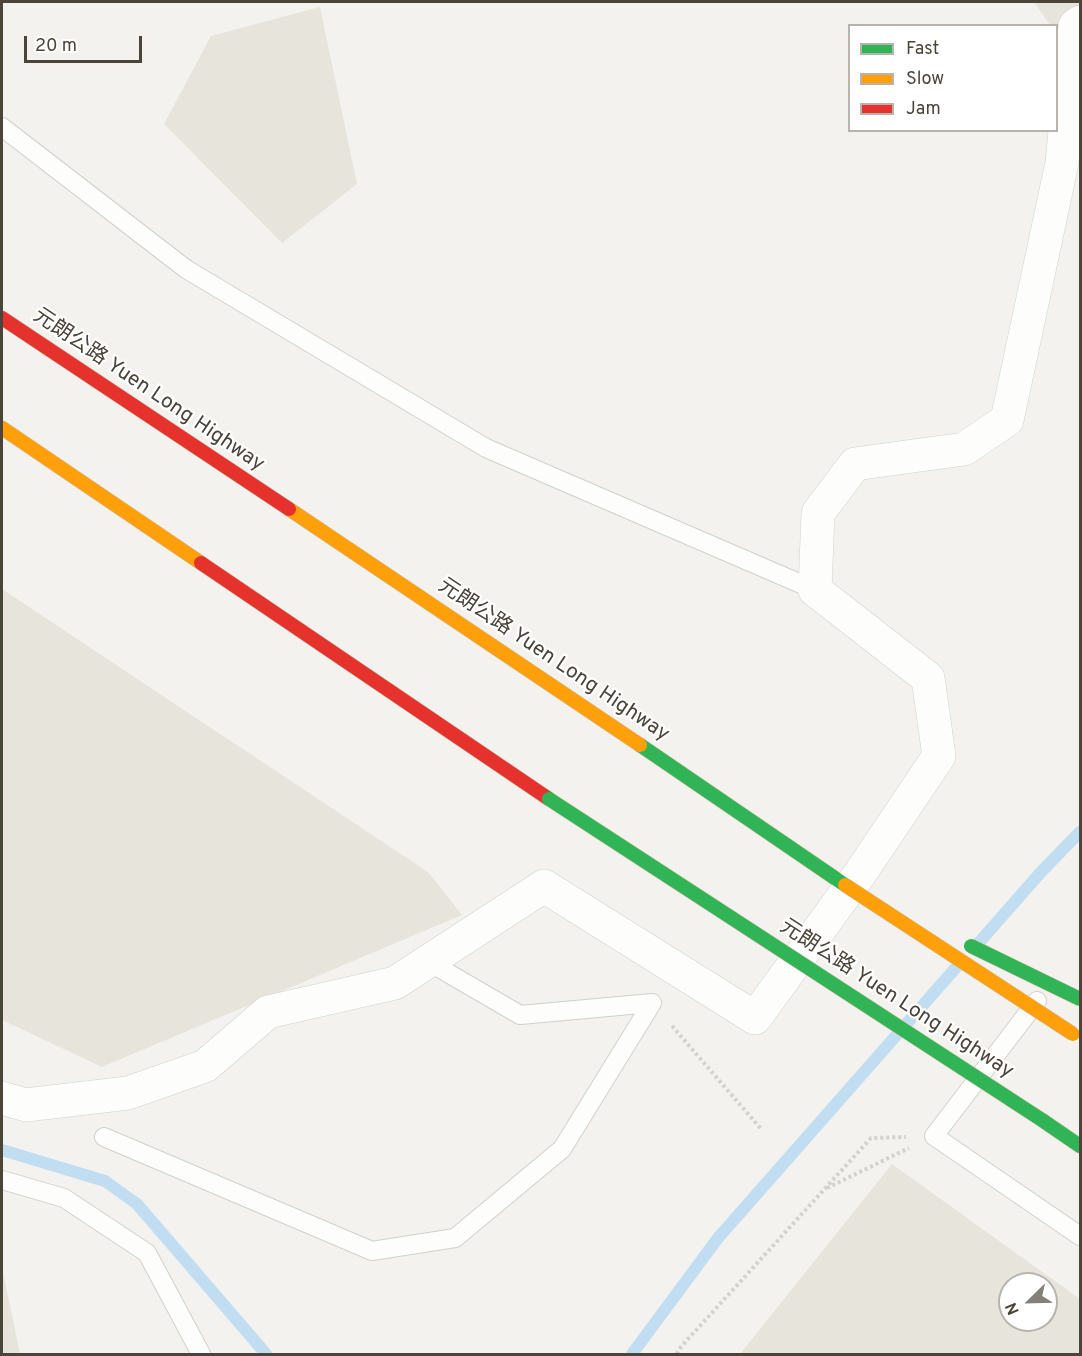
<!DOCTYPE html>
<html>
<head>
<meta charset="utf-8">
<style>
	body { margin:0 }
	#map { position:relative; width:1082px; height:1356px; overflow:hidden; background:#f4f2ee; font-family:Overpass,sans-serif }
	canvas { display:block }
	.frame { position:absolute; inset:0; border:3px solid #4b4439; pointer-events:none }
	.legend { position:absolute; left:848px; top:24px; width:210px; height:108px; box-sizing:border-box; background:#fff; border:2px solid #b7b4b0; margin:0; padding:8px 10px; list-style:none; font-size:18px; color:#4b4439 }
	.legend li { display:flex; align-items:center; gap:12px; height:30px }
	.legend b { width:30px; border:2px solid #b7b4b0 }
	.north { position:absolute; left:998px; top:1272px; width:60px; height:60px; box-sizing:border-box; background:#fff; border:2px solid #b7b4b0; border-radius:50%; rotate:247deg; font-size:16px; font-weight:700; line-height:24px; text-align:center; color:#4b4439 }
	.north::after { content:''; display:block; margin:auto; width:21px; height:27px; background:#868178; clip-path:polygon(50% 0,100% 100%,50% 72%,0 100%) }
	.scale { position:absolute; left:24px; top:36px; width:118px; height:27px; box-sizing:border-box; border:3px solid #4b4439; border-top:0; padding-left:8px; font-size:18px; line-height:21px; white-space:nowrap; color:#4b4439; -webkit-text-stroke:4px #fff; paint-order:stroke }
</style>
</head>
<body>
<div id="map">
<canvas width="1082" height="1356"></canvas>
<div class="frame"></div>
<ul class="legend">
<li><b style="height:8px;background:#30b455"></b>Fast</li>
<li><b style="height:8px;background:#ff9f0a"></b>Slow</li>
<li><b style="height:8px;background:#e5322d"></b>Jam</li>
</ul>
<div class="north">N</div>
<div class="scale">20 m</div>
</div>
<script>
const ctx = document.querySelector('canvas').getContext('2d');
ctx.lineJoin = 'round';
function fillPath(path, color) {
  ctx.fillStyle = color;
  ctx.fill(path, 'evenodd');
}
function shape(rows) {
  const path = new Path2D();
  for (const r of rows) {
    path.moveTo(r[0], r[1]);
    for (let i = 2; i < r.length; i += 2) path.lineTo(r[i], r[i + 1]);
  }
  return path;
}
function trace(path, color, width, dash) {
  ctx.strokeStyle = color;
  ctx.lineWidth = width;
  ctx.lineCap = dash ? 'butt' : 'round';
  ctx.setLineDash(dash || []);
  ctx.stroke(path);
}
function write(font, color, halo, rows, align = 'center') {
  ctx.font = font + ' Overpass,"Noto Sans SC",sans-serif';
  ctx.lineWidth = 4.5;
  ctx.setLineDash([]);
  ctx.textBaseline = 'middle';
  ctx.strokeStyle = halo;
  ctx.fillStyle = color;
  for (const [text, x, y, turn = 0] of rows) {
    ctx.save();
    ctx.translate(x, y);
    ctx.rotate((+turn || 0) * Math.PI / 180);
    ctx.textAlign = isNaN(turn) ? turn : align;
    if (halo) ctx.strokeText(text, 0, 0);
    ctx.fillText(text, 0, 0);
    ctx.restore();
  }
}
fillPath(shape([
	[1034,2,1080,2,1080,71,1057,35,1056,26,1050,25],
	[320,7,357,184,282,243,164,124,211,36],
	[2,589,428,872,462,915,102,1067,2,1020],
	[892,1164,1080,1299,1080,1354,740,1354],
	[1010,1284,1046,1284,1046,1320,1010,1320],
	[2,1267,20,1354,2,1354]
]), '#e7e4dc');
trace(shape([
	[976,946,1041,872,1080,832],
	[2,1150,105,1181,137,1204,266,1354],
	[632,1354,718,1238,960,963]
]), '#c0ddf1', 12);
const lane = shape([
	[2,127,186,269,486,448,815,590],
	[1037,1001,934,1136,1080,1236],
	[104,1137,372,1251,455,1238,562,1149,652,1003,520,1015,429,962],
	[2,1180,64,1198,147,1253,201,1354]
]);
const street = shape([
	[2,1098,26,1105,128,1093,205,1066,268,1012,395,983,544,886,755,1018,859,875,939,756,928,678,815,590,818,513,855,464,964,449,1007,420,1062,163,1075,26,1080,22]
]);
const fast = shape([
	[640,745,845,885],
	[1042,1120,1080,1146]
]);
const slow = shape([
	[2,428,201,563],
	[289,509,640,745]
]);
const jam = shape([
	[2,318,289,509],
	[201,563,549,799]
]);
trace(lane, '#d2d0cb', 20);
trace(street, '#d2d0cb', 34);
trace(fast, '#ccbfa9', 15);
trace(slow, '#ccbfa9', 15);
trace(jam, '#ccbfa9', 15);
trace(shape([
	[672,1026,762,1130],
	[827,1188,909,1148],
	[677,1354,679,1349,871,1138,906,1137]
]), '#d3d2cc', 4, [3, 3]);
trace(lane, '#fdfdfc', 18);
trace(street, '#fdfdfc', 33);
trace(fast, '#30b455', 14);
trace(slow, '#ff9f0a', 14);
trace(jam, '#e5322d', 14);
const fastBridge = shape([
	[549,799,1042,1120],
	[971,946,1080,999]
]);
const slowBridge = shape([
	[845,885,1073,1034]
]);
trace(fastBridge, '#ccbfa9', 15, []);
trace(slowBridge, '#ccbfa9', 15, []);
trace(fastBridge, '#30b455', 14);
trace(slowBridge, '#ff9f0a', 14);
write('21px', '#4b4439', '#fff', [
	["元朗公路 Yuen Long Highway",148,391,34],
	["元朗公路 Yuen Long Highway",553,661,34],
	["元朗公路 Yuen Long Highway",896,1000,33]
]);
</script>
</body>
</html>
